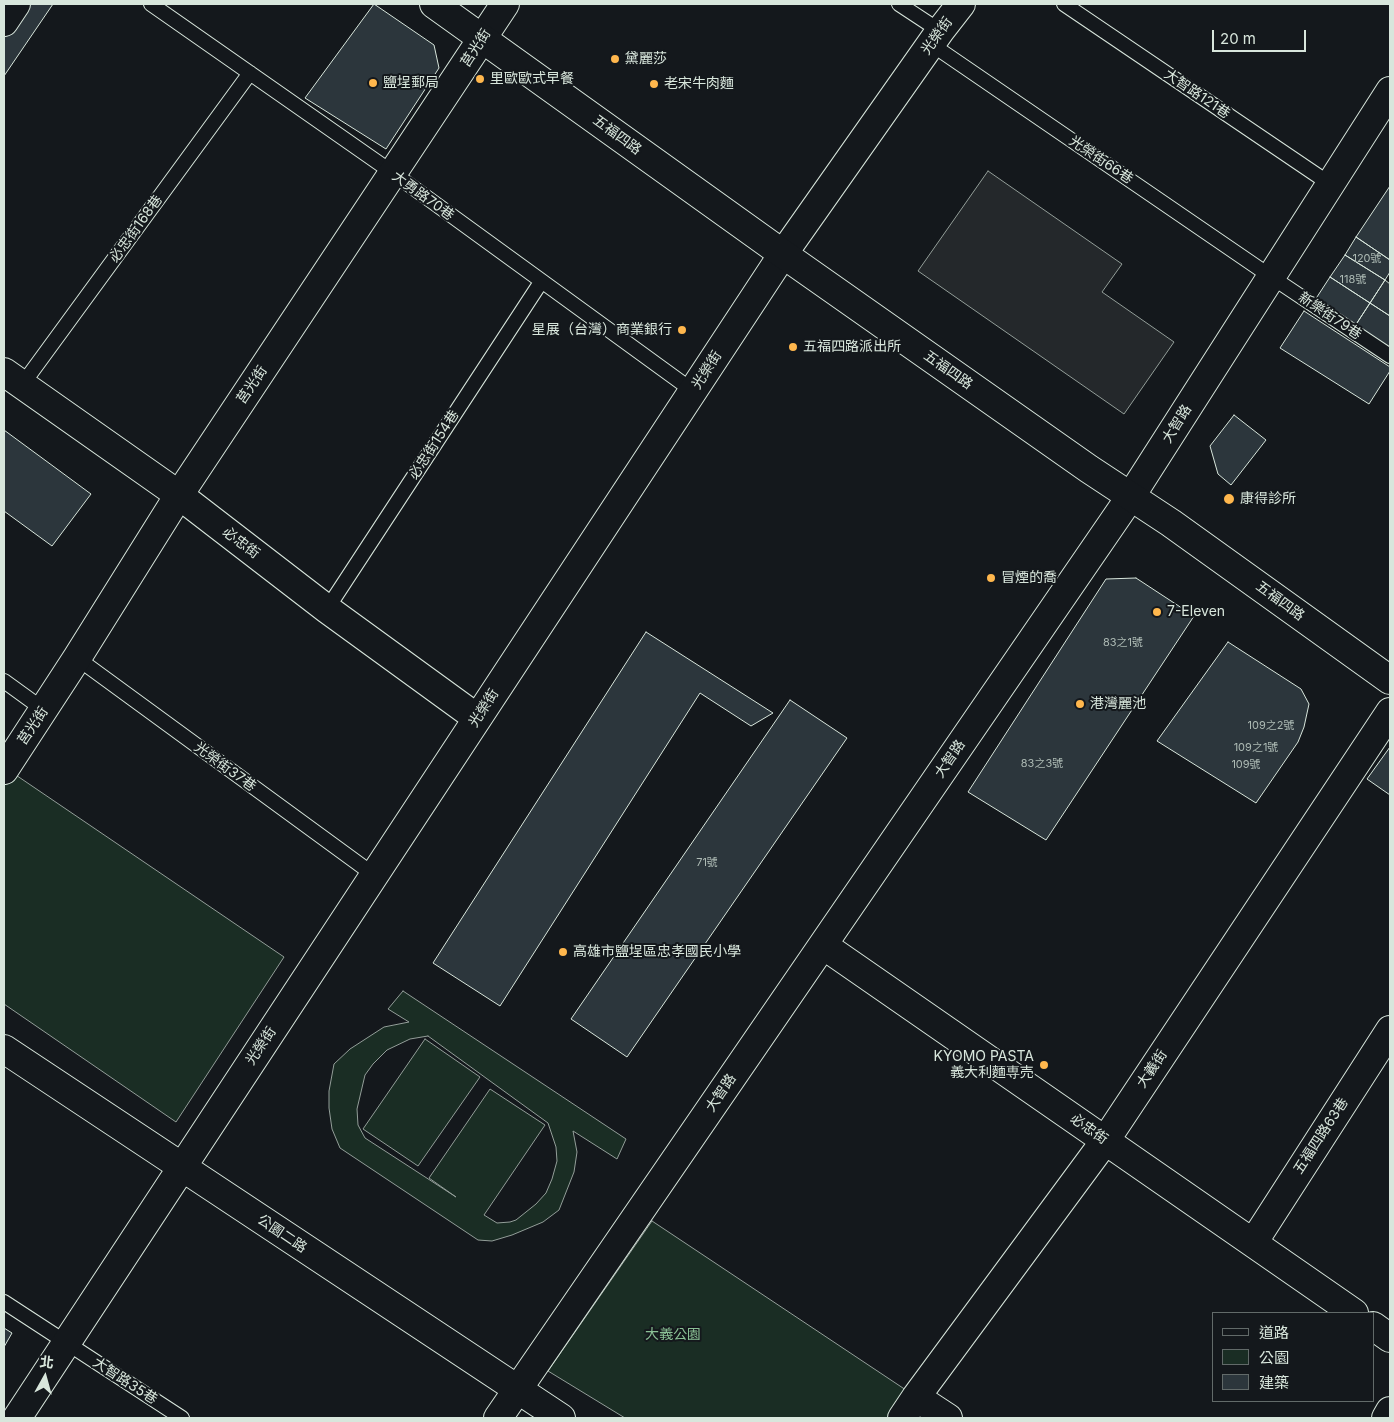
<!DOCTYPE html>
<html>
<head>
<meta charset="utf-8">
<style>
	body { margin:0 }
	#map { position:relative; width:1394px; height:1422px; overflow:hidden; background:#14181c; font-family:Inter,"Noto Sans TC",sans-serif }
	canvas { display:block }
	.frame { position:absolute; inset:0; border:5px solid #d8e6dc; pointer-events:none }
	.legend { position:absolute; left:1212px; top:1312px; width:162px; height:90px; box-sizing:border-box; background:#14181c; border:1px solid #626a69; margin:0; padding:6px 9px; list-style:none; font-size:15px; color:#d8e6dc }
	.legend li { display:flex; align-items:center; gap:10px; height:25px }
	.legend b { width:25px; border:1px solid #626a69 }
	.north { position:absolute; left:20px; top:1352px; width:50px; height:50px; -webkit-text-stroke:4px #14181c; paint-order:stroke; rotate:7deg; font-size:14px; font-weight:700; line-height:20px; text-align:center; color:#d8e6dc }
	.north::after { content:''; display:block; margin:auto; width:18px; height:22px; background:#d8e6dc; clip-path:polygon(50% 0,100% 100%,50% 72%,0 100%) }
	.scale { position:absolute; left:1212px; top:30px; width:94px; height:22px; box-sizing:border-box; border:2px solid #d8e6dc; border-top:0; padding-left:6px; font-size:15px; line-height:18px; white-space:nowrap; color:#d8e6dc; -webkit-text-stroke:4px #14181c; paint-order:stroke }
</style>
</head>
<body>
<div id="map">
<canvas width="1394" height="1422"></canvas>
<div class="frame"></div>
<ul class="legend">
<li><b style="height:6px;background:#14181c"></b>道路</li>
<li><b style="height:14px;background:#1a2d24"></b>公園</li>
<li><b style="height:14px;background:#2c363c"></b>建築</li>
</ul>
<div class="north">北</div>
<div class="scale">20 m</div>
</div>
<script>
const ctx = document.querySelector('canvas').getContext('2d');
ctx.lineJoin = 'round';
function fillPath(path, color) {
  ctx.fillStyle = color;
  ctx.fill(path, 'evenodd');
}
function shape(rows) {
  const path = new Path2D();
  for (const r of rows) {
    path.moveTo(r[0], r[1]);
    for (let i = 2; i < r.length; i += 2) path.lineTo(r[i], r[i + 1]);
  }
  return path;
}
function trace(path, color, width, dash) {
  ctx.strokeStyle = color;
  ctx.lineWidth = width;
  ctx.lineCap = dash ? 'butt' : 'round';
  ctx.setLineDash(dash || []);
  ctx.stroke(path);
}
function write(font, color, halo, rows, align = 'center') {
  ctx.font = font + ' Inter,"Noto Sans TC",sans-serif';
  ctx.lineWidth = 4;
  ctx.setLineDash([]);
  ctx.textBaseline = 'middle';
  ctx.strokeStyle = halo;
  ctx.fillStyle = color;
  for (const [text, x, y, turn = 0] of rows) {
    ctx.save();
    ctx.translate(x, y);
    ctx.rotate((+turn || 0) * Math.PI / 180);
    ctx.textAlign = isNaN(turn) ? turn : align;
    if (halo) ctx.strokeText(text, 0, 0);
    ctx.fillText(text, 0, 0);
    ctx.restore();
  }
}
const green = shape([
	[4,767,284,957,176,1122,4,1004,4,767],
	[403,991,626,1139,617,1159,573,1131,577,1152,574,1172,559,1210,543,1222,512,1235,492,1241,478,1240,340,1148,332,1129,329,1108,329,1091,334,1064,350,1049,384,1027,409,1022,388,1009,403,991],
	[428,1036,548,1123,556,1147,557,1161,552,1179,546,1193,536,1204,516,1220,510,1222,497,1223,484,1215,545,1125,490,1089,429,1178,456,1197,365,1138,358,1125,357,1109,365,1075,373,1064,387,1050,410,1039,428,1036],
	[425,1039,480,1077,418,1166,363,1129,425,1039],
	[652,1221,948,1418,625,1418,548,1371,652,1221]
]);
fillPath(green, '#1a2d24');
trace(green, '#939e99', 1);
const parking = shape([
	[988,171,1122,264,1102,292,1174,342,1124,414,918,271,988,171]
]);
fillPath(parking, '#24282b');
trace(parking, '#939e99', 1);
const building = shape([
	[4,4,53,4,4,76,4,4],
	[374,4,434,45,439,68,386,149,305,98,374,4],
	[1390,186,1390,260,1356,237,1390,186],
	[1356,237,1390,260,1390,272,1385,280,1345,255,1356,237],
	[1345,255,1385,280,1370,303,1330,277,1345,255],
	[1330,277,1370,303,1355,326,1315,300,1330,277],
	[1385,280,1390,284,1390,316,1370,303,1385,280],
	[1370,303,1390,316,1390,349,1355,326,1370,303],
	[1304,311,1390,367,1390,371,1369,404,1280,348,1304,311],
	[1234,415,1266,440,1231,485,1218,474,1210,446,1234,415],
	[4,430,91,494,52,546,4,511,4,430],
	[1136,578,1194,616,1046,840,968,792,1106,579,1136,578],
	[646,632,773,713,751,726,700,693,500,1006,433,963,646,632],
	[1228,642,1301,689,1309,704,1304,727,1298,742,1256,803,1157,741,1228,642],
	[790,700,847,738,627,1057,571,1019,790,700],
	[1390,747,1390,795,1367,779,1390,747],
	[4,1328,12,1333,4,1347,4,1328]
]);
fillPath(building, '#2c363c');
trace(building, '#d8e6dc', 1);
const service = shape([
	[151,4,393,173,693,391],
	[899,4,940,31],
	[1064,4,1330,184],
	[931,44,1270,276,1390,356],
	[22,385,250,73],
	[327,609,541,282],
	[77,658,374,875],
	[4,681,44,710],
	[4,1302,182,1418]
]);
const minor = shape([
	[4,22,16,4],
	[4,372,179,495,327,609,477,718],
	[4,770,77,658,179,495,505,4],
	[823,945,1354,1313],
	[4,1049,561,1418],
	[1253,1243,1390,1030],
	[1373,1326,1390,1338],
	[916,1397,948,1418],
	[17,1418,783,254,940,31,961,4],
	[498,1418,1131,496,1390,91],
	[902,1418,916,1397,1105,1141,1390,712],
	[1386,1418,1390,1411]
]);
const tertiary = shape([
	[434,4,783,254,1089,469,1171,523,1390,680]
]);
trace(service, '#d8e6dc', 16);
trace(minor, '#d8e6dc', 30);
trace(tertiary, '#d8e6dc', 30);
trace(service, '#14181c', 14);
trace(minor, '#14181c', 28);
trace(tertiary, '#14181c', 28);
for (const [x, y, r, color] of [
	[615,59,5,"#ffb74d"],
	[480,79,5,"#ffb74d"],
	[373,83,5,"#ffb74d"],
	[654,84,5,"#ffb74d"],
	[682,330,5,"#ffb74d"],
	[793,347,5,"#ffb74d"],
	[1229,499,6,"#ffb74d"],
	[991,578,5,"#ffb74d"],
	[1157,612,5,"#ffb74d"],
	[1080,704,5,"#ffb74d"],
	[563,952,5,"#ffb74d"],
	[1044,1065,5,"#ffb74d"]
]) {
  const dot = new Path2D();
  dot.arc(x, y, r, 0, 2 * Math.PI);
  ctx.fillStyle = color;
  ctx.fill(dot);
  trace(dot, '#14181c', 2);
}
write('11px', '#adbab4', null, [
	["120號",1367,259],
	["118號",1353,280],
	["83之1號",1123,643],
	["109之2號",1271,726],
	["109之1號",1256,748],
	["83之3號",1042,764],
	["109號",1246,765],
	["71號",707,863]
]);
write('14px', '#d8e6dc', '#14181c', [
	["光榮街",937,36,-54],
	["莒光街",476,48,-57],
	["大智路121巷",1197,94,34],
	["五福四路",617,135,36],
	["光榮街66巷",1101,160,34],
	["大勇路70巷",423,196,36],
	["必忠街168巷",136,229,-54],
	["新樂街79巷",1330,316,34],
	["光榮街",707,370,-57],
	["五福四路",948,370,35],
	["莒光街",252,385,-56],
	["大智路",1177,424,-58],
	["必忠街154巷",434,445,-57],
	["必忠街",241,543,37],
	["五福四路",1280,601,36],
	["光榮街",484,708,-57],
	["莒光街",33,726,-56],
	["大智路",950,759,-56],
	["光榮街37巷",225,767,36],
	["光榮街",261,1046,-56],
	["大義街",1152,1069,-56],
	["大智路",721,1093,-56],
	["必忠街",1089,1129,35],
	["五福四路63巷",1321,1136,-57],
	["公園二路",282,1234,34],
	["大智路35巷",125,1381,33]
]);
write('14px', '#d8e6dc', '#14181c', [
	["黛麗莎",625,59],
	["里歐歐式早餐",490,79],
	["鹽埕郵局",383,83],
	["老宋牛肉麵",664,84],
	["星展（台灣）商業銀行",672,330,"right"],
	["五福四路派出所",803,347],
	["康得診所",1240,499],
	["冒煙的喬",1001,578],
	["7-Eleven",1167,612],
	["港灣麗池",1090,704],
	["高雄市鹽埕區忠孝國民小學",573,952],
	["KYOMO PASTA",1034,1057,"right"],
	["義大利麵専売",1034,1073,"right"]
], 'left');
write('14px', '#8ac095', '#14181c', [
	["大義公園",673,1335]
]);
</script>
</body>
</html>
